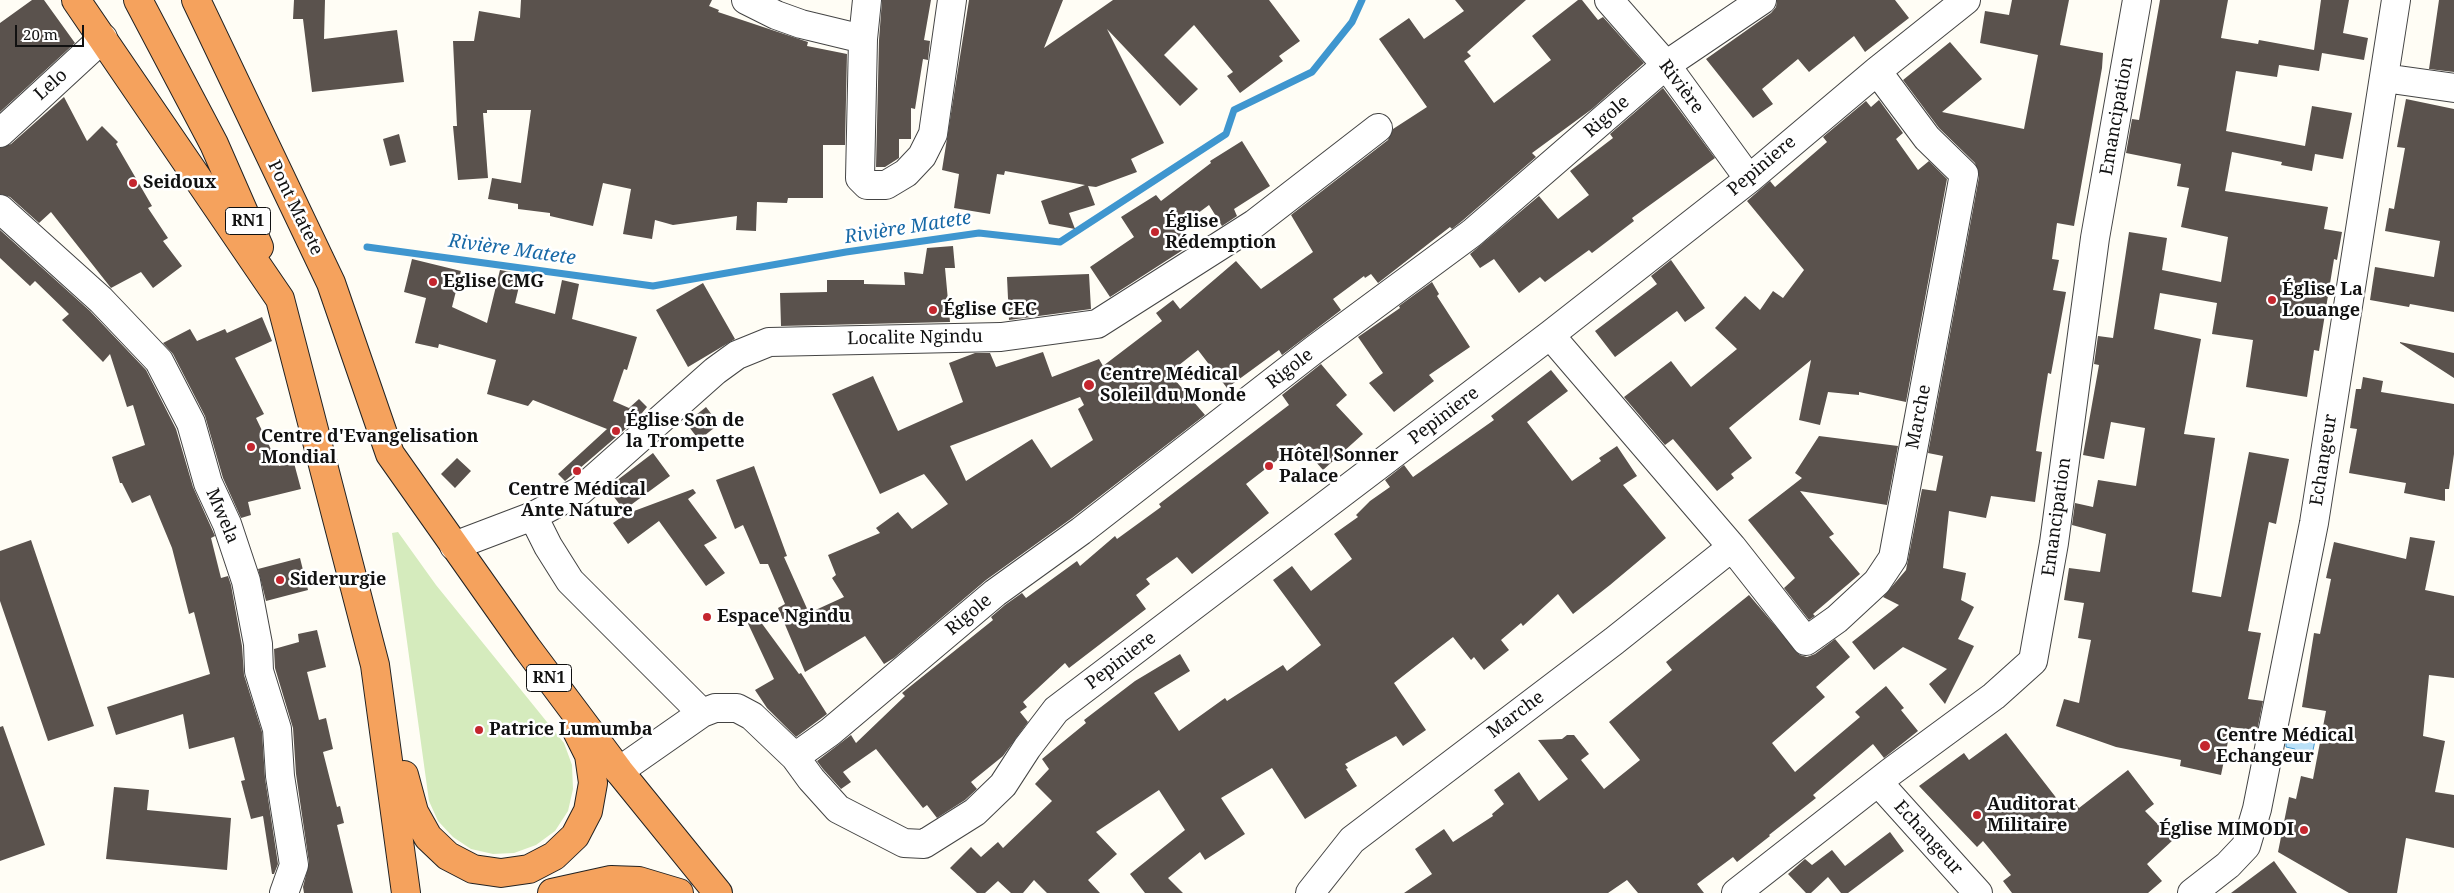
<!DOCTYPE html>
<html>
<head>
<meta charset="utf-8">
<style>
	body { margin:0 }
	#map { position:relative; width:2454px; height:893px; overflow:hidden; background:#fffdf5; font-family:"Noto Serif",serif }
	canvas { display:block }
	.scale { position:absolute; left:15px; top:25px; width:69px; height:22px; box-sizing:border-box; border:2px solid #111; border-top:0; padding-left:6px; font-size:15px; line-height:18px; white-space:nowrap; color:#111; -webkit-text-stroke:4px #fff; paint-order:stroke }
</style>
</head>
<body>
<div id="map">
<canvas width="2454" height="893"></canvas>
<div class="scale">20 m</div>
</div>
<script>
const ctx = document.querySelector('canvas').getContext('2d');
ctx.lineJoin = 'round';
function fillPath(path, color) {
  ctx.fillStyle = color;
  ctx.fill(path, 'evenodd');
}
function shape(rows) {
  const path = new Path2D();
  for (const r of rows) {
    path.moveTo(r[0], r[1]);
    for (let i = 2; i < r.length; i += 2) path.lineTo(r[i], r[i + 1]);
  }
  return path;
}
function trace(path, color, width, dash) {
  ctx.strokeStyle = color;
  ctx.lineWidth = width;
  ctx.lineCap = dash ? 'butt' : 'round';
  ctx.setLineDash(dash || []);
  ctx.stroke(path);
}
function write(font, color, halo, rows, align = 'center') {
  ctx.font = font + ' "Noto Serif",serif';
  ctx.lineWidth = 5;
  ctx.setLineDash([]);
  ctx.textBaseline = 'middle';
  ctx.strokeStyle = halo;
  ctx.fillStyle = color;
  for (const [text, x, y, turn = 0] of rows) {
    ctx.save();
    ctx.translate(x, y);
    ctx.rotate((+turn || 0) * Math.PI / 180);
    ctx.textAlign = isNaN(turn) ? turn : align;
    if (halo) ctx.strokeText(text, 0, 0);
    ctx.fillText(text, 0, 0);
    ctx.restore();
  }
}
fillPath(shape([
	[398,532,436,585,564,743,572,765,573,789,568,811,555,831,536,845,514,853,493,854,471,849,453,837,438,821,429,801,392,533]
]), '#d5ebbd');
const water = shape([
	[2317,731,2312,755,2296,758,2295,749,2286,747,2286,740,2291,734,2317,731]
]);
fillPath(water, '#b9e0f7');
trace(water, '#3f96cf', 1);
trace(shape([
	[367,247,653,286,846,252,979,233,1060,242,1226,134,1234,110,1312,72,1352,22,1362,0]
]), '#3f96cf', 7);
fillPath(shape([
	[32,0,44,0,75,43,0,112,0,23],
	[294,0,325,0,324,39,397,30,404,82,312,92,303,19,293,19],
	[521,0,712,0,709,6,719,10,718,12,808,42,807,46,847,54,845,145,823,145,823,198,788,198,787,203,757,202,756,231,736,230,737,216,673,225,655,220,652,239,623,234,631,189,603,183,593,226,550,216,550,213,518,209,518,204,488,199,492,178,521,183,531,110,487,110,487,113,483,113,488,178,458,180,453,126,457,126,453,41,474,41,479,11,520,18],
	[882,0,931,0,924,40,930,41,928,60,923,59,915,109,911,108,911,139,899,139,899,158,885,167,876,167,879,40],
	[969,0,1063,0,1044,48,1113,0,1269,0,1300,41,1279,56,1283,61,1240,93,1227,76,1233,72,1194,25,1164,55,1198,89,1180,106,1107,29,1164,143,1131,159,1137,172,1096,187,1088,186,1095,205,1069,213,1075,229,1049,224,1041,201,1085,185,1005,171,1004,175,997,174,990,214,954,208,959,174,942,170],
	[1455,0,1526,0,1467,52,1471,56,1464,61,1494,103,1551,60,1532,36,1578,0,1582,0,1598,20,1603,17,1644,63,1592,109,1532,153,1536,157,1462,221,1452,229,1450,227,1378,283,1371,274,1365,278,1364,276,1333,299,1341,310,1282,355,1279,350,1227,388,1198,350,1169,373,1205,415,1072,518,986,580,894,658,884,664,865,636,805,672,778,608,785,604,768,564,760,564,743,525,735,529,716,480,754,466,787,556,784,557,809,613,844,597,832,578,836,575,828,555,880,533,876,528,898,512,912,529,948,504,924,474,880,494,832,394,873,376,898,431,963,402,949,363,975,353,990,353,996,367,1043,352,1052,377,1099,359,1103,366,1162,321,1156,313,1173,300,1180,309,1236,261,1261,289,1313,252,1291,215,1388,140,1393,129,1427,107,1379,39,1409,18,1424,39,1464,11],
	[1080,397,1084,405,1078,409,1093,440,1051,468,1032,439,966,481,950,446],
	[1777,0,1895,0,1909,18,1865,52,1854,36,1809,72,1798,59,1762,89,1773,104,1753,118,1706,59,1771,13,1776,7],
	[2012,0,2069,0,2060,45,2103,53,2102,68,2074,226,2057,223,2052,259,2059,260,2053,290,2066,292,2051,374,2048,373,2041,417,2036,451,2042,452,2035,502,1991,496,1986,518,1949,511,1943,568,1966,573,1961,600,1974,607,1958,639,1974,646,1945,704,1929,684,1947,669,1903,647,1874,670,1852,642,1899,605,1883,597,1906,570,1922,489,1936,491,1943,456,1928,453,1979,177,1975,163,1939,128,1903,80,1950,42,1982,79,1942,112,2024,129,2038,55,1980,43,1985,11,2009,15],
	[2160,0,2228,0,2221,38,2258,44,2259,40,2314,50,2321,0,2349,0,2343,33,2368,38,2364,60,2322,53,2319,71,2279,65,2277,77,2236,71,2226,131,2305,146,2312,106,2352,113,2343,159,2315,154,2312,171,2281,165,2282,162,2232,152,2225,191,2328,207,2324,229,2342,232,2337,260,2334,259,2319,351,2314,350,2307,397,2246,387,2253,340,2212,334,2217,303,2160,293,2154,329,2201,339,2184,434,2215,438,2192,592,2221,597,2249,452,2289,459,2276,524,2269,522,2248,631,2261,633,2248,699,2263,701,2257,731,2231,727,2221,775,2180,766,2181,760,2116,747,2056,726,2064,699,2079,703,2091,640,2078,638,2084,603,2064,600,2069,568,2100,572,2106,534,2072,525,2075,503,2093,507,2098,480,2136,486,2145,428,2111,422,2104,459,2083,455,2099,365,2094,364,2098,336,2113,338,2129,232,2167,238,2162,270,2221,282,2228,237,2181,227,2189,188,2177,186,2181,164,2126,153,2132,119,2139,120],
	[2439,0,2454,0,2454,72,2429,69],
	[1663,88,1715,158,1632,218,1634,221,1592,253,1589,250,1545,282,1540,277,1519,293,1494,259,1480,268,1470,254,1539,196,1558,219,1589,195,1570,171,1613,138,1610,134],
	[64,97,87,141,102,126,118,142,116,144,152,206,148,208,168,238,163,241,182,266,153,288,141,272,111,288,51,212,39,223,10,197,0,194,0,148,11,144],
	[2406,99,2454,109,2454,312,2410,304,2409,307,2370,300,2375,267,2434,277,2440,241,2385,231,2389,208,2394,209,2405,148,2397,147],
	[1879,100,1903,133,1896,139,1918,170,1929,161,1947,179,1906,402,1859,392,1859,395,1828,392,1820,425,1799,420,1811,360,1729,428,1752,458,1731,474,1734,478,1717,491,1673,439,1665,445,1624,397,1671,361,1691,387,1737,349,1715,328,1745,296,1760,310,1773,291,1783,298,1804,270,1747,201,1770,181,1775,187,1827,142,1823,137,1866,101,1871,107],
	[399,134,406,162,390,166,383,139],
	[1242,141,1270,186,1234,209,1237,216,1222,226,1209,205,1178,228,1189,246,1110,297,1090,267,1134,237,1121,217,1156,195,1161,201,1211,163,1210,161],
	[0,230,90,311,146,370,176,429,193,487,215,536,211,538,221,578,228,576,231,585,242,646,244,675,262,732,265,778,278,864,274,874,272,874,263,816,251,819,241,781,245,780,234,737,189,749,183,714,116,735,107,707,210,674,194,612,189,614,172,548,150,495,132,503,122,483,120,483,112,457,145,445,133,405,127,407,110,354,103,362,62,320,69,314,35,281,30,286,0,258],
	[953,246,955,268,945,268,950,322,781,326,780,293,827,292,827,280,864,280,864,284,905,285,904,272,923,274,927,248],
	[412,259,461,271,452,307,487,323,500,270,522,274,515,303,555,314,562,280,579,284,572,319,637,337,627,370,624,369,613,401,629,408,639,399,647,407,637,419,565,481,558,474,607,429,533,400,528,406,487,394,496,360,439,344,438,348,415,343,426,298,404,292],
	[1671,260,1705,308,1685,322,1677,311,1615,357,1595,331,1657,284,1651,276],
	[1089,274,1091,309,1009,320,1007,277],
	[1432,282,1439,294,1437,296,1470,347,1429,375,1434,381,1394,412,1369,383,1383,373,1358,337,1400,308,1399,306],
	[703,283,735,339,688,367,656,310],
	[262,317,272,341,235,358,264,414,256,418,279,466,294,463,301,489,248,502,251,515,241,518,223,478,205,416,173,354,163,343,190,329,197,341,225,329,227,333],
	[2400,342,2454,353,2454,378,2400,343],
	[1321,364,1347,395,1336,405,1363,434,1323,470,1299,443,1246,484,1269,513,1192,574,1177,557,1146,579,1150,584,1136,595,1146,609,1069,668,1065,663,1023,702,1027,707,1020,712,1028,722,1003,756,971,782,977,789,965,800,937,818,927,805,923,808,876,749,843,772,851,782,841,789,823,769,817,761,851,735,856,743,905,696,902,693,993,620,991,617,1005,605,1022,593,1026,598,1077,561,1080,566,1115,536,1117,539,1161,507,1159,504,1289,405,1282,395],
	[1551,370,1568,391,1527,422,1572,481,1601,461,1599,458,1617,446,1637,476,1623,485,1666,538,1610,585,1573,614,1558,594,1523,626,1521,623,1501,640,1509,650,1484,670,1474,657,1471,660,1453,637,1394,683,1426,730,1403,746,1396,736,1345,764,1348,768,1346,769,1357,786,1305,819,1272,768,1221,798,1245,834,1205,860,1200,852,1168,878,1183,893,1145,893,1130,874,1185,830,1159,790,1096,832,1117,854,1088,880,1100,893,1047,893,1034,880,1023,893,1011,893,998,881,985,893,977,893,950,868,971,847,981,857,998,842,1003,848,1052,801,1035,784,1049,769,1042,759,1086,723,1084,720,1135,681,1180,654,1190,671,1154,693,1179,731,1225,698,1227,701,1283,665,1287,671,1321,645,1273,580,1292,566,1311,591,1352,559,1334,534,1358,517,1356,515,1370,501,1390,487,1385,480,1404,465,1413,477,1494,420,1491,416],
	[2363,377,2383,381,2381,392,2454,404,2454,454,2449,489,2445,489,2445,501,2404,493,2406,483,2349,473,2357,429,2350,428,2356,389,2361,389],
	[706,407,719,424,699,440,686,423],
	[1819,436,1898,446,1887,505,1800,491,1834,534,1829,537,1860,574,1813,614,1815,616,1809,620,1784,588,1795,578,1748,520,1802,478,1795,473],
	[653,453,670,476,624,510,607,488],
	[457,458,471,471,455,488,441,474],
	[693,489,696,493,688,499,717,538,704,545,725,573,706,586,659,521,628,544,613,523,626,514],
	[2410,537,2435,541,2425,590,2454,596,2454,678,2429,675,2423,736,2445,741,2435,792,2454,795,2454,848,2406,838,2397,893,2349,893,2278,852,2289,797,2296,799,2301,776,2313,779,2326,711,2302,707,2314,633,2320,634,2331,579,2326,578,2334,542,2406,559],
	[31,540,94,726,48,741,0,601,0,551],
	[300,558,308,590,266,601,258,569],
	[1749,595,1800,655,1807,657,1815,654,1835,639,1850,657,1816,687,1825,697,1772,743,1795,772,1860,717,1855,712,1886,686,1904,708,1901,710,1918,731,1884,758,1873,744,1813,795,1816,798,1769,835,1770,836,1737,862,1733,857,1697,884,1704,893,1638,893,1627,880,1608,893,1404,893,1432,874,1415,849,1444,829,1453,842,1493,816,1492,814,1504,804,1494,790,1519,772,1539,801,1568,779,1538,740,1562,739,1567,735,1574,735,1589,754,1581,760,1604,789,1640,760,1609,722,1672,670,1666,662],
	[752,610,799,674,801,673,827,714,796,737,767,708,755,690,774,679,744,615],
	[317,630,326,667,307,672,319,720,326,718,333,749,323,752,337,807,340,806,344,823,337,825,353,893,304,893,303,887,309,863,296,774,293,728,275,668,274,649,299,642,298,634],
	[3,726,45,845,0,861,0,727],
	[2006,733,2061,804,2071,796,2079,808,2128,770,2154,804,2145,811,2173,840,2147,864,2162,881,2148,893,2012,893,2003,881,2011,875,1983,841,1977,847,1919,786,1964,753,1969,760],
	[114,787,149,790,147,810,231,818,227,870,106,859],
	[1890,832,1904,851,1848,893,1841,893,1828,877,1811,893,1806,893,1788,874,1805,859,1812,865,1832,850,1845,866],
	[2274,861,2297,893,2231,893]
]), '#5a524d');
const minor = shape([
	[746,0,776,15,801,24,863,39],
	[867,0,863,39,860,178,867,185,886,185,906,173,922,156,933,134,952,0],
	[1609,0,1666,65,1749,179],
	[2384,78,2454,88],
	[0,133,103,38],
	[0,209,101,300,159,361,191,423,208,483,227,524,246,581,258,644,259,671,277,729,280,776,294,865,284,893],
	[1550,335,1732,547,1806,641,1837,619,1877,582,1893,558,1964,174,1927,138,1877,71],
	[533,516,548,546,570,581,702,713],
	[454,546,533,516,580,491,715,371,737,355,769,342,1001,337,1097,324,1254,224,1378,128],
	[795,757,830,732,995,593,1081,531,1315,349,1472,233,1666,65,1762,0],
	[619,771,702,713,715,708,737,708,752,716,795,757,811,779,838,809,904,843,924,844,975,812,1003,785,1027,748,1056,710,1550,335,1749,179,1877,71,1966,0],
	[1878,782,1978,893],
	[1310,893,1352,840,1614,641,1732,547],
	[1736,893,1892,771,1994,696,2033,661,2054,543,2095,238,2137,0],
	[2192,893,2228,865,2246,846,2257,809,2314,523,2396,0]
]);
const highway = shape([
	[76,0,280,299,375,665,406,893],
	[138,0,214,144,259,247],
	[196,0,331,283,390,454,527,648,619,771,718,893],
	[404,775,414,812,428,837,448,856,473,869,501,873,529,869,554,856,575,836,588,811,593,783,589,755,576,729],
	[552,893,611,880,639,881,679,893]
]);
trace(minor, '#444', 30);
trace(highway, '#222', 30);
trace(minor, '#fff', 28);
trace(highway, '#f5a25d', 28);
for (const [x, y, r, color] of [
	[133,183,5,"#c4262e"],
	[1155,232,5,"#c4262e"],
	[433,282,5,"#c4262e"],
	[2272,300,5,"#c4262e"],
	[933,310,5,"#c4262e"],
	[1089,385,6,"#c4262e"],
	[616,431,5,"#c4262e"],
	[251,447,5,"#c4262e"],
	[1269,466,5,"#c4262e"],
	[577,471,5,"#c4262e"],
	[280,580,5,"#c4262e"],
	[707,617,5,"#c4262e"],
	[479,730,5,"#c4262e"],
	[2205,746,6,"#c4262e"],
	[1977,815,5,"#c4262e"],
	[2304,830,5,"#c4262e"]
]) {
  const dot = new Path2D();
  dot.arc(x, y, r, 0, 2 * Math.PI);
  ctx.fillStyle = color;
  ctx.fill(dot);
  trace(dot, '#fff', 2);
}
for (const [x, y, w] of [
	[248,221,45],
	[549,678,45]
]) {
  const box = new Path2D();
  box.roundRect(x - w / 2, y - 13.5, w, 27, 4);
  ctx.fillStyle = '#fff';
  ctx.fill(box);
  trace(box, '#111', 1);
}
write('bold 16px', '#111', null, [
	["RN1",248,221],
	["RN1",549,678]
]);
write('18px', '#111', '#fff', [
	["Lelo",51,85,-42],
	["Rivière",1681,87,53],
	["Emancipation",2117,116,-80],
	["Rigole",1607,117,-41],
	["Pepiniere",1762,166,-40],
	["Pont Matete",295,208,64],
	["Localite Ngindu",915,338,-1],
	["Rigole",1290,369,-38],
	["Pepiniere",1444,416,-37],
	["Marche",1919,417,-79],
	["Echangeur",2324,460,-81],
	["Mwela",222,516,67],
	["Emancipation",2057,517,-82],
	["Rigole",969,615,-40],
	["Pepiniere",1121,661,-37],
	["Marche",1516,715,-37],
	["Echangeur",1928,838,48]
]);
write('bold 18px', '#111', '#fff', [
	["Seidoux",143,183],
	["Église",1165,222],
	["Rédemption",1165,243],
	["Eglise CMG",443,282],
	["Église La",2282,290],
	["Louange",2282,311],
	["Église CEC",943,310],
	["Centre Médical",1100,375],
	["Soleil du Monde",1100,396],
	["Église Son de",626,421],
	["la Trompette",626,442],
	["Centre d'Evangelisation",261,437],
	["Mondial",261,458],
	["Hôtel Sonner",1279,456],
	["Palace",1279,477],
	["Centre Médical",577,490,"center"],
	["Ante Nature",577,511,"center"],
	["Siderurgie",290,580],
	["Espace Ngindu",717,617],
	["Patrice Lumumba",489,730],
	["Centre Médical",2216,736],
	["Echangeur",2216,757],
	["Auditorat",1987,805],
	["Militaire",1987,826],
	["Église MIMODI",2294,830,"right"]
], 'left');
write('italic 19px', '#1768a6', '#fff', [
	["Rivière Matete",908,228,-9],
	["Rivière Matete",512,250,8]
]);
</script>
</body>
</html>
